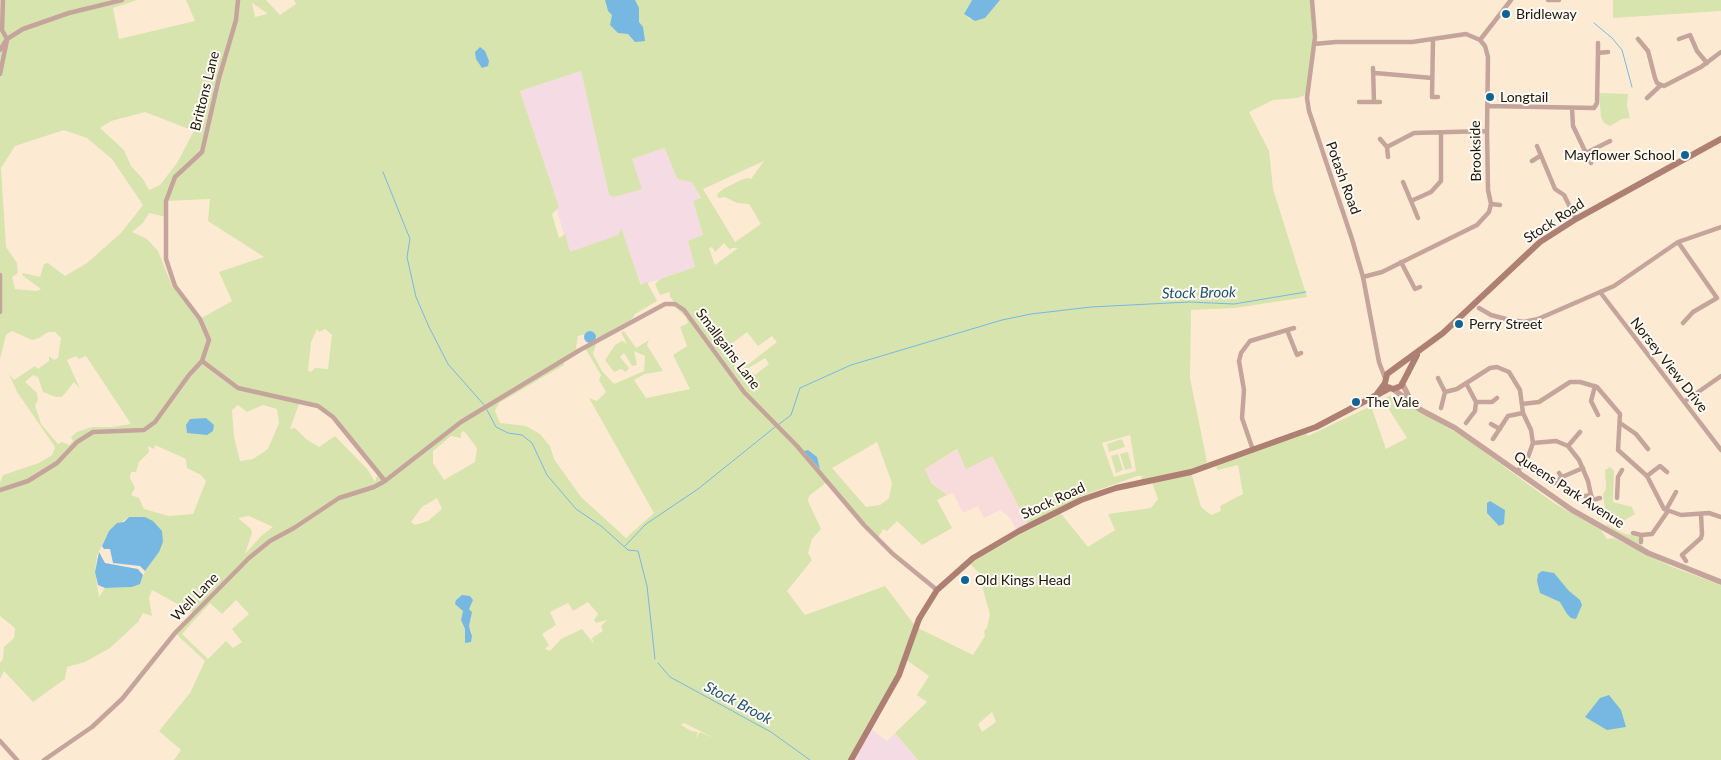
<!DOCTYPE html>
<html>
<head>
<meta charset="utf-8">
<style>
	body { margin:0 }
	canvas { display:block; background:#fdead3 }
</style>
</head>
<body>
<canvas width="1721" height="760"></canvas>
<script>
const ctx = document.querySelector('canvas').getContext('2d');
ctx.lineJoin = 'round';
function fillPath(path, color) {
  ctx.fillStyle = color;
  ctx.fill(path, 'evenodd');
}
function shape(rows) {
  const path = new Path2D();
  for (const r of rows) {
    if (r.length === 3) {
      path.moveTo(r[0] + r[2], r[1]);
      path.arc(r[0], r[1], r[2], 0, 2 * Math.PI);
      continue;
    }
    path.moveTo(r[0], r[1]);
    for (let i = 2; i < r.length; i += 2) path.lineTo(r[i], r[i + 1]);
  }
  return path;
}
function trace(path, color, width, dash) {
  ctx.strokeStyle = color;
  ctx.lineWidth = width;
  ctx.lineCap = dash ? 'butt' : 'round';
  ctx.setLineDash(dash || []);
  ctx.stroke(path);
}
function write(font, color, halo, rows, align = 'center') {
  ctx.font = font + ' Lato,sans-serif';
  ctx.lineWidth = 4;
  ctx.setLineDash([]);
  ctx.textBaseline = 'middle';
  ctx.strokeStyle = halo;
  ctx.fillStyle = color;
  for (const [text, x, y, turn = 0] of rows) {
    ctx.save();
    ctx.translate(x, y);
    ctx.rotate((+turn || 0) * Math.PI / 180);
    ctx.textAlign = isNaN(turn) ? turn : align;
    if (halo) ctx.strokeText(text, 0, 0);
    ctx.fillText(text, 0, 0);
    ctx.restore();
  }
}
fillPath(shape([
	[581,71,609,195,632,159,666,148,677,180,684,178,692,182,701,199,693,201,703,236,688,241,695,267,642,285,620,229,618,235,569,253,557,210,559,207,520,91],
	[870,728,887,741,895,733,918,760,851,760]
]), '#f5dce4');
fillPath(shape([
	[958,449,991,455,1028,524,1016,529,1009,517,1000,510,984,518,978,506,963,513,953,493,947,495,931,483,925,469]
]), '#f7dcdb');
fillPath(shape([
	[0,0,137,0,113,8,119,39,195,21,186,0,266,0,280,15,296,4,294,0,605,0,608,11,639,22,635,0,972,0,964,14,970,19,993,8,1000,0,1312,0,1314,30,1308,94,1297,98,1273,100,1249,112,1269,151,1273,189,1307,297,1235,308,1191,310,1190,378,1207,462,1198,470,1191,472,1201,507,1211,515,1221,511,1220,506,1243,494,1238,465,1217,470,1216,462,1304,431,1308,436,1371,406,1386,449,1407,438,1383,400,1375,406,1377,402,1390,396,1396,398,1462,436,1554,503,1601,530,1607,539,1614,538,1670,566,1721,585,1721,760,918,760,895,733,927,702,917,695,929,676,905,659,851,760,174,760,181,750,159,731,190,693,205,661,175,633,194,613,152,590,149,598,152,616,143,613,138,622,110,648,85,662,67,667,65,679,33,702,4,671,0,679,0,663,3,659,4,647,14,638,15,628,0,616,0,483,3,475,39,463,52,455,55,447,17,392,9,374,14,380,35,366,38,369,49,361,49,356,54,360,58,358,61,338,55,332,48,332,39,338,32,340,12,331,6,335,0,359],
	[252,3,267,13,267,14,255,17],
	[581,71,609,195,614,197,642,189,632,159,665,148,677,179,692,182,701,198,693,201,703,235,688,241,695,267,660,279,655,284,660,295,670,292,670,297,675,303,654,309,668,305,675,307,686,317,688,323,680,327,687,346,673,355,690,389,646,398,634,380,645,374,663,371,647,345,649,340,636,348,624,331,621,332,627,344,622,341,615,345,605,360,614,372,621,369,626,372,629,368,620,357,624,353,632,366,637,365,634,351,645,356,644,371,614,384,602,371,593,354,596,344,619,330,585,348,601,375,599,380,606,392,597,401,589,398,654,513,626,538,581,497,554,459,550,446,540,434,526,426,500,423,495,411,499,403,557,369,564,365,564,361,578,352,576,347,578,336,594,332,597,339,632,319,635,314,657,301,647,282,641,285,621,228,618,235,570,252,565,234,559,238,552,214,559,207,520,91],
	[145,112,194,131,177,163,160,185,149,190,143,179,131,166,124,150,100,128,111,121],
	[64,130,87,138,112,159,143,205,121,233,87,263,65,276,48,263,44,264,40,277,23,273,22,275,41,289,37,291,15,289,12,277,18,273,17,263,6,247,1,168,15,146],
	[764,161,751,179,748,178,741,180,725,188,717,194,718,198,725,197,737,203,749,204,761,224,735,242,703,189],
	[210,199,208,221,264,257,219,272,232,301,200,319,175,286,173,288,158,251,147,239,132,232,143,223,149,213,166,217,166,201],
	[724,243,730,250,731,248,738,248,715,265,709,248,712,247,715,252],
	[317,329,319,332,325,329,332,335,328,369,315,368,311,372,308,371,311,342],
	[747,332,758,346,772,336,777,342,737,373,734,367,737,363,726,348],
	[76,356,79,359,86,356,131,424,112,427,92,427,77,432,71,437,73,441,69,445,62,442,58,444,41,424,35,405,38,400,37,393,25,382,33,375,38,377,43,392,56,397,62,397,74,382,80,389,67,360],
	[765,358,769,364,755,375,747,369],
	[299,404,311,404,333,417,378,472,375,482,368,470,335,436,319,447,306,439,295,428,290,429],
	[238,405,247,412,263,405,277,409,279,423,268,449,253,459,240,461,234,437,232,410],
	[464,431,477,448,475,462,444,480,433,463,433,451,451,436,461,438,461,433],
	[1130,435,1136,471,1114,477,1102,443],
	[877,442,892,483,889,498,880,505,866,507,832,468],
	[155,445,186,459,187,468,201,475,206,481,193,514,169,516,144,509,139,498,131,495,135,488,130,478,131,472,136,472,139,462,149,452,148,446,154,449],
	[957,449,966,469,992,456,1028,524,970,564,978,572,990,614,987,628,984,631,985,636,973,655,916,627,885,586,805,615,787,591,812,560,808,553,812,539,821,529,808,501,809,496,828,481,878,538,883,529,887,531,897,521,922,545,952,528,937,500,947,495,931,483,925,469],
	[1137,476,1142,476,1141,482,1151,480,1158,499,1151,508,1108,514,1115,530,1088,547,1059,511,1079,497],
	[437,498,442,509,428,521,415,525,411,522,422,507],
	[249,516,273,527,261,536,245,554,252,533,251,529,238,518],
	[129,517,146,517,159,552,145,571,140,583,132,587,105,588,99,597,95,572,97,555,109,531],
	[462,595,471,617,469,626,472,633,465,642,465,629,461,620,463,611,456,600],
	[236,600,249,614,232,629,242,642,233,648,226,641,208,659,182,634,210,603,222,614],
	[588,602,598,614,594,620,596,623,607,620,601,626,603,631,592,638,594,644,582,629,561,639,550,651,545,649,549,645,542,634,556,625,550,612,568,603,573,611],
	[992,712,996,722,982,732,978,724],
	[684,723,716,739,700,732,695,739,698,732,691,731,681,725],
	[1613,0,1721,0,1721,11,1613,18],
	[1599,93,1628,94,1627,105,1630,118,1622,119,1610,126,1604,123,1601,117],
	[1122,439,1125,447,1109,452,1107,444],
	[1128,452,1132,468,1125,470,1120,454],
	[1118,454,1123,470,1116,473,1111,456],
	[1610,467,1614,471,1613,502,1632,507,1635,514,1620,523,1607,520,1606,516,1603,494,1606,489,1605,470],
	[1606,524,1623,533,1638,537,1639,542,1646,549,1607,528]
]), '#d8e4ae');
fillPath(shape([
	[605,0,635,0,639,8,639,22,643,27,645,41,635,42,628,34,618,33,610,25,612,15,608,11],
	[972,0,1000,0,985,18,975,21,964,14],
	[480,47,485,51,489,61,488,66,482,68,476,59,475,52],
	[590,337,6],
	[206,418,214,425,213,431,207,435,187,433,186,425,190,419],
	[808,450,817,457,820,469,804,451],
	[1490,501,1505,510,1504,524,1499,526,1487,513,1487,503],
	[129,517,145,517,153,521,162,531,163,542,159,552,145,571,140,566,113,563,110,549,104,549,102,546,109,531,117,523,124,522],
	[99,552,105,563,138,569,143,575,140,584,132,587,105,588,98,585,95,572],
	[1542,571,1554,573,1569,591,1580,600,1582,605,1576,619,1571,618,1567,614,1560,602,1540,593,1537,581,1538,574],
	[462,595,470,596,473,600,469,609,472,612,469,626,472,636,471,642,465,643,465,629,461,620,463,611,455,604,456,600],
	[1609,695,1621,710,1626,727,1607,730,1585,717,1600,698]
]), '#77b8e2');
trace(shape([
	[1594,23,1612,38,1622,50,1632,87],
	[383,172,410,239,407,257,416,297,429,327,448,364,485,406],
	[487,410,496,427,508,433,522,435,532,443,547,475,576,509,601,526,628,550,638,551,647,586,655,659],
	[778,425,791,415,800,388,851,365,1002,320,1031,314,1091,307,1189,302,1234,304,1306,292],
	[625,546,646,524,698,489,775,427],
	[658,663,670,677,771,732,810,760]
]), '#77b8e2', 1);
trace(shape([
	[3,0,2,30,7,39],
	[1312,0,1315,37,1307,98,1309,111,1352,239,1363,277,1379,362,1385,378],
	[1548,0,1559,0],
	[1638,39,1648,51,1655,78,1657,83,1664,86,1701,67,1721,52],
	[1679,39,1690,35,1697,51,1707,63],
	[1433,40,1432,97,1438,97],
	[1480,40,1511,0],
	[1314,44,1336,42,1412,42,1466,34,1480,40,1485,46,1488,57,1487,131,1488,190,1491,204,1489,212,1477,225,1382,272,1363,277],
	[0,50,7,39,23,29,69,13,122,0],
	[1598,53,1598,43],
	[1373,68,1374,102,1380,102],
	[1375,73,1432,78],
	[0,74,7,40],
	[1647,98,1661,85],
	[1359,102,1374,102],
	[1487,106,1594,108,1597,103,1598,53,1608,52],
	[1572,108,1573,126,1586,153,1610,141],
	[1380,139,1387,147,1414,133,1487,131],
	[1537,146,1555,189,1564,195,1576,219],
	[1387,147,1388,157],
	[1586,153,1591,163],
	[1532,161,1540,156],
	[1403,182,1411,201],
	[1491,204,1500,205],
	[1418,218,1411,201,1431,192,1441,181,1441,133],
	[1678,242,1717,298,1693,312,1683,323],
	[1401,262,1415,289,1420,287],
	[0,275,0,312],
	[1600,292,1721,450],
	[1479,308,1491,315,1506,319,1524,322,1538,319,1614,286,1678,242,1721,227],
	[1287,330,1297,355,1301,353],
	[202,361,209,340,200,319,175,286,166,259,166,201,175,177,202,152,219,78,236,20,238,0],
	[202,361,238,388,318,406,333,417,385,481],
	[1438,378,1445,392],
	[1595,386,1591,401,1598,415],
	[1476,402,1492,402,1497,398],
	[1684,402,1721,376],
	[1522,404,1539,402,1570,382,1580,382,1597,387,1620,414,1618,450,1647,476,1664,509,1681,515,1709,513,1721,517],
	[1441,408,1445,392,1457,389,1490,368,1497,367,1509,372,1520,390,1523,413,1531,430,1533,443,1528,457,1517,472],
	[1466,423,1475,411,1476,402,1466,383],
	[1620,423,1636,434,1648,449],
	[1491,424,1500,429],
	[1493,439,1508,416,1523,413],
	[1533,443,1556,441,1568,446,1579,460,1588,481,1591,495,1585,496],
	[1568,446,1580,432],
	[1253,450,1242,418,1244,390,1239,361,1241,353,1250,341,1294,328],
	[1559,473,1562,477,1583,468],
	[1647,476,1660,466,1667,472],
	[1555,483,1562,477],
	[0,490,28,481,57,463,77,442,93,432,144,430,155,422,189,375,202,361],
	[1591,495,1593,500,1600,498],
	[1617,498,1618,477,1622,470],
	[1666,510,1676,492],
	[1633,533,1641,535],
	[1641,542,1641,535,1652,534,1668,511],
	[1686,561,1682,555,1701,538,1702,534,1701,514],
	[0,741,17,760],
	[44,760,92,727,122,699,175,633,249,558,270,541,294,528,339,498,374,487,385,481,461,422,580,350,665,304,675,304,684,310,744,392,797,446,864,525,893,554,937,590]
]), '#c4a49b', 4.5);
trace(shape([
	[1402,383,1411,401],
	[1393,389,1421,410,1455,428,1572,510,1648,553,1721,582]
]), '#c4a49b', 5.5);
trace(shape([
	[1388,387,1393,389,1401,386,1417,355],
	[1376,395,1385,383,1387,374,1443,333,1540,242,1576,219,1721,139],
	[851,760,899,675,919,619,937,590,973,558,1019,531,1081,500,1116,488,1191,472,1238,455,1316,427,1390,388]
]), '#ae8073', 6);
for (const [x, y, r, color] of [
	[1506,14,5,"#0f6495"],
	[1490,97,5,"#0f6495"],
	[1685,155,5,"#0f6495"],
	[1459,324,5,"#0f6495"],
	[1356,402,5,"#0f6495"],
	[965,580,5,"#0f6495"]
]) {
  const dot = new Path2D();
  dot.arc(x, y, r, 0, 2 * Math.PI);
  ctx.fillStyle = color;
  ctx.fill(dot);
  trace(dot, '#fefaf4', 2);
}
write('14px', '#1d160b', '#fefaf4', [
	["Bridleway",1516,14],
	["Longtail",1500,97],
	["Mayflower School",1675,155,"right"],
	["Perry Street",1469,324],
	["The Vale",1366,402],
	["Old Kings Head",975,580]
], 'left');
write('14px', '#1d160b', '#fefaf4', [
	["Brittons Lane",205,91,-76],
	["Brookside",1476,151,-91],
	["Potash Road",1343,178,70],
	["Stock Road",1554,221,-33],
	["Smallgains Lane",728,349,53],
	["Norsey View Drive",1669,365,52],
	["Queens Park Avenue",1569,490,33],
	["Stock Road",1053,501,-25],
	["Well Lane",195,597,-46]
]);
write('italic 15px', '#21526f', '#fefaf4', [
	["Stock Brook",1199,293,-1],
	["Stock Brook",738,703,28]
]);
</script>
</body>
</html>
